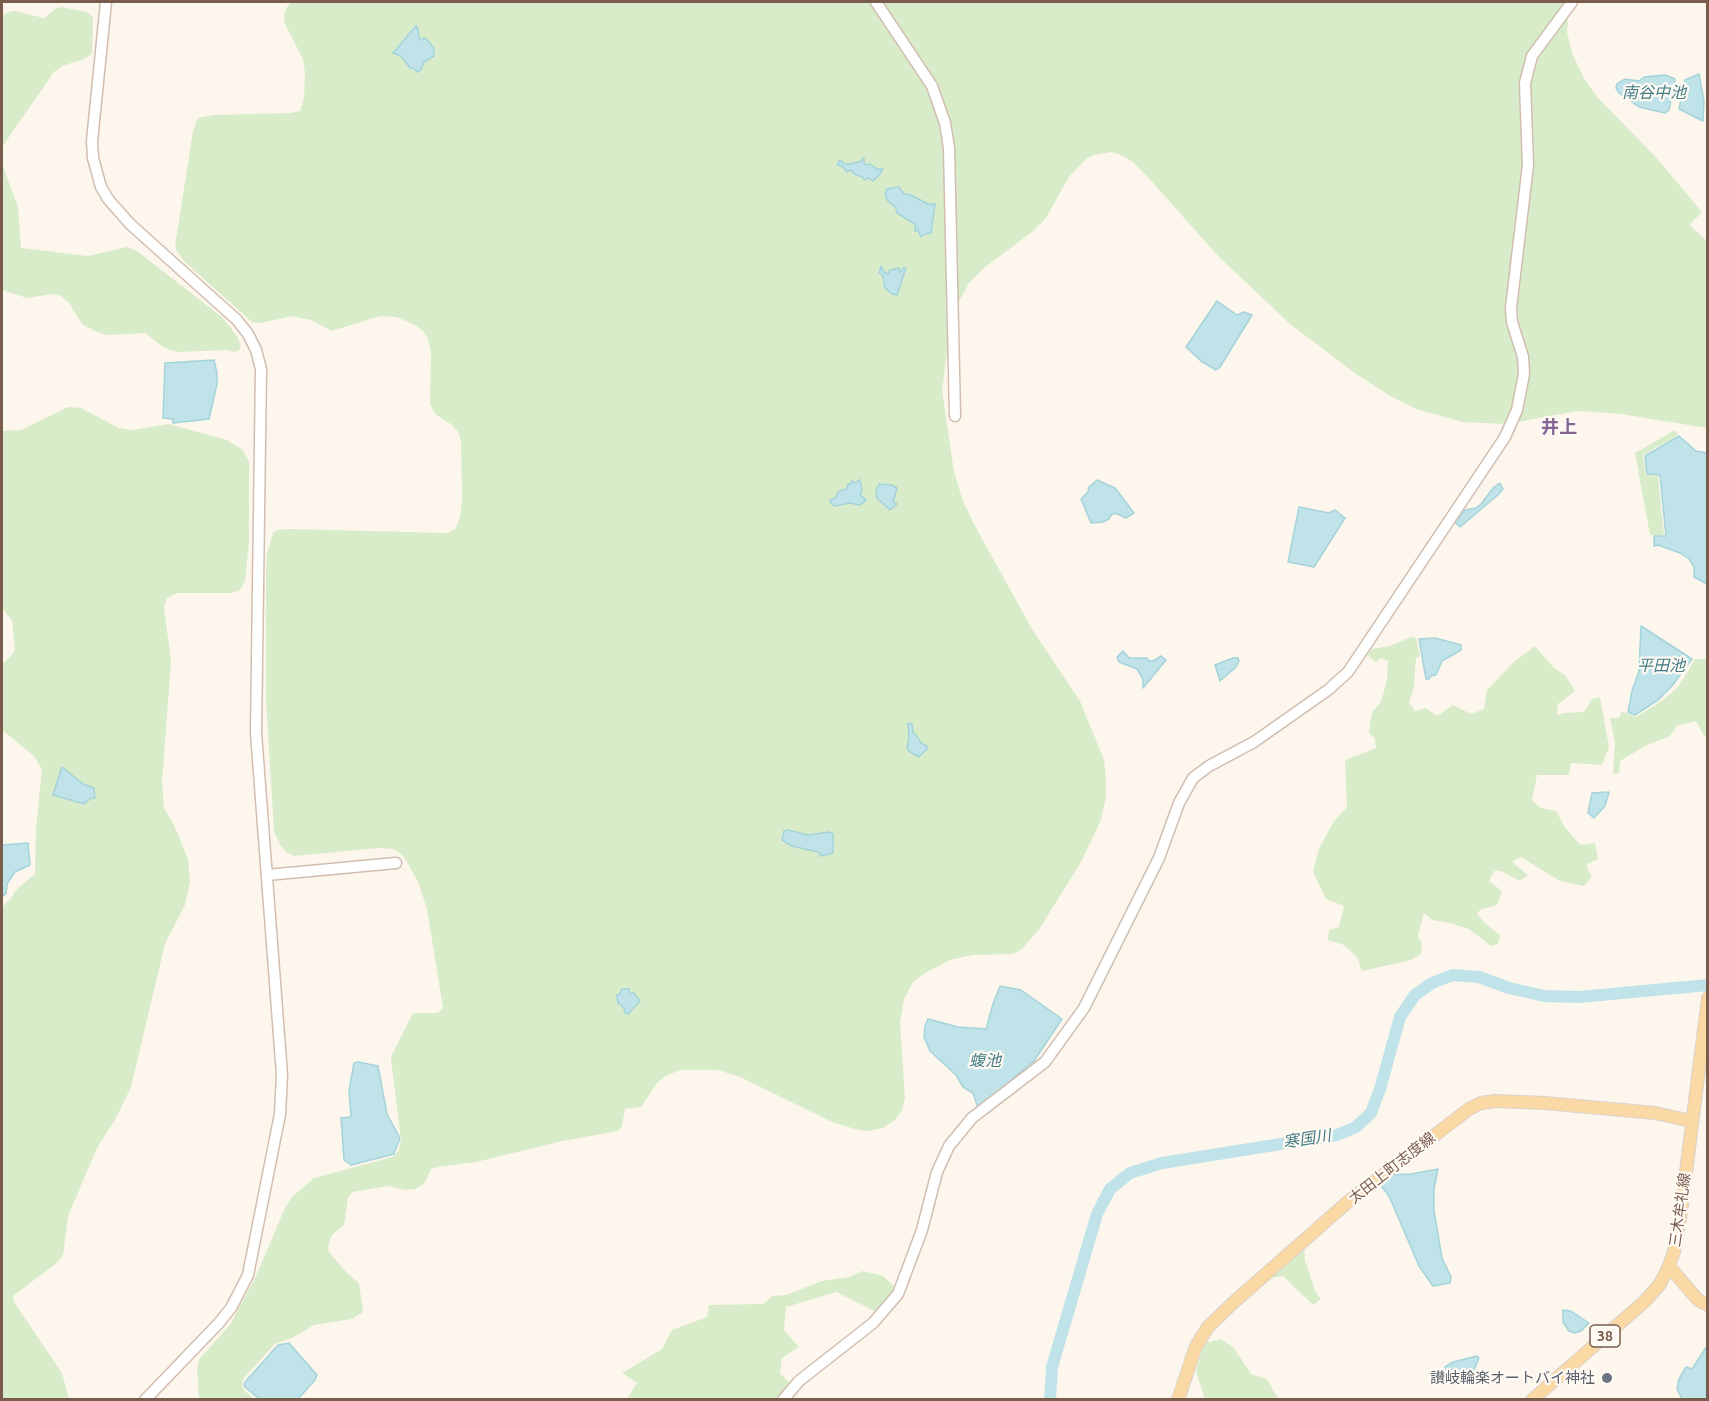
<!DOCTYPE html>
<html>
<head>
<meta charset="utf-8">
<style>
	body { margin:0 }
	#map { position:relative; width:1709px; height:1401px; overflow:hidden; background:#fdf6ec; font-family:Ubuntu,sans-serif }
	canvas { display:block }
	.frame { position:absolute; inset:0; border:3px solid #7a5c4d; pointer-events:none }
</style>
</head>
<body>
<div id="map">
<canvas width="1709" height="1401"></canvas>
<div class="frame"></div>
</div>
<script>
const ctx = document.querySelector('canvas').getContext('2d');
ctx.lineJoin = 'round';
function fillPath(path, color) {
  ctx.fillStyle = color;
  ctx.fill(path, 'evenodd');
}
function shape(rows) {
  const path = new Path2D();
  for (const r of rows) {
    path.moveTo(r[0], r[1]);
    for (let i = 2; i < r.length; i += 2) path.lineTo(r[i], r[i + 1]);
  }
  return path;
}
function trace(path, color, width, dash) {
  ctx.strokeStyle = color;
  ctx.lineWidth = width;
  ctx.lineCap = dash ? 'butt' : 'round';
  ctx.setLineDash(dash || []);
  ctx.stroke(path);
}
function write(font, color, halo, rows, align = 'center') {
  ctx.font = font + ' Ubuntu,"Noto Sans JP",sans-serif';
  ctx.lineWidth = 4.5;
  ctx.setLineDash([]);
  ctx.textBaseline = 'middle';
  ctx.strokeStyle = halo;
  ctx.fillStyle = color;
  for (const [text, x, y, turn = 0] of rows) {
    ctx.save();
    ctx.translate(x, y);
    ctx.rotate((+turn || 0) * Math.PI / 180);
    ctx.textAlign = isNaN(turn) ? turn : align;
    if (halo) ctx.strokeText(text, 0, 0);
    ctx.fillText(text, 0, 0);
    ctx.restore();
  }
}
fillPath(shape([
	[292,2,1569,2,1567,32,1572,53,1584,78,1598,98,1655,156,1702,212,1689,225,1707,241,1707,428,1621,414,1578,411,1506,424,1463,422,1416,409,1392,397,1356,374,1290,324,1218,256,1145,174,1133,162,1123,156,1112,152,1094,155,1086,159,1069,177,1046,218,1032,232,984,268,969,283,958,304,950,331,942,390,954,472,963,501,974,524,1032,629,1080,701,1104,760,1106,779,1106,796,1101,820,1081,862,1040,928,1022,949,1013,954,973,955,950,960,925,973,913,982,904,999,900,1022,905,1098,902,1111,895,1120,883,1128,867,1131,855,1129,832,1122,740,1077,718,1070,680,1070,666,1076,658,1082,641,1107,625,1109,622,1126,618,1131,563,1141,476,1162,437,1167,431,1169,424,1184,415,1189,405,1190,389,1186,352,1192,348,1198,344,1225,332,1235,328,1246,329,1252,346,1272,359,1283,363,1312,352,1319,314,1325,294,1337,275,1344,243,1379,242,1386,245,1391,254,1399,199,1399,197,1367,200,1358,230,1325,256,1276,284,1210,292,1197,314,1178,392,1157,398,1152,401,1140,391,1059,392,1055,412,1015,415,1013,438,1013,443,1008,427,909,419,884,406,860,401,854,393,849,379,848,294,856,286,852,279,843,274,832,273,814,266,702,266,572,267,554,273,533,277,530,289,529,447,533,455,529,460,518,462,499,461,441,458,432,452,425,435,414,430,404,431,354,429,343,425,333,415,325,397,317,380,316,332,331,311,320,292,316,260,323,252,322,187,264,177,252,175,246,193,131,198,118,214,115,291,113,300,111,304,98,305,73,303,59,285,24,284,14,287,7],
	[61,7,87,12,93,17,92,54,84,59,62,66,54,72,2,147,2,16,8,12,15,11,44,18,55,9],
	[2,163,18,207,21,248,88,256,127,247,137,251,222,317,237,336,241,346,239,350,234,352,227,350,177,352,163,347,145,333,107,335,99,333,82,324,69,303,61,296,53,294,27,298,2,290],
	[68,407,81,408,119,428,133,430,169,424,227,440,243,450,249,462,249,542,245,581,240,590,231,593,177,593,167,598,164,607,171,661,162,782,164,808,174,825,188,859,190,882,185,905,165,944,131,1087,116,1118,97,1148,68,1216,63,1255,58,1262,13,1296,14,1302,62,1373,69,1399,2,1399,2,907,11,898,16,890,35,874,36,829,42,769,33,755,2,730,2,664,12,655,15,649,12,621,2,608,2,431,21,430],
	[1675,430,1678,435,1643,455,1646,475,1658,476,1664,535,1650,535,1635,453],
	[1411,637,1416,638,1420,656,1416,658,1414,687,1409,702,1415,711,1426,708,1437,716,1453,705,1471,714,1484,709,1487,690,1514,662,1535,646,1553,667,1565,675,1575,691,1558,704,1557,715,1564,713,1584,712,1592,699,1600,697,1609,747,1602,765,1571,763,1569,775,1537,775,1532,800,1541,808,1556,811,1564,826,1580,845,1595,843,1598,859,1586,865,1592,877,1584,886,1560,881,1521,857,1512,862,1528,875,1520,881,1501,871,1494,871,1489,881,1502,891,1497,905,1480,910,1477,914,1485,923,1500,935,1498,944,1491,946,1469,929,1450,923,1432,920,1424,913,1418,936,1422,943,1421,954,1411,960,1362,971,1357,957,1344,945,1328,940,1329,930,1339,927,1344,906,1326,899,1313,872,1318,852,1324,839,1334,821,1347,807,1345,760,1376,748,1375,739,1369,733,1372,712,1381,702,1387,680,1388,661,1381,658,1376,662,1367,655,1372,649,1390,646],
	[1695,659,1707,659,1707,738,1704,736,1696,721,1677,726,1670,736,1645,746,1620,761,1619,773,1613,774,1615,744,1610,718,1619,718,1622,711,1636,717,1663,700,1679,686],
	[1304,1246,1305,1261,1316,1293,1321,1299,1313,1305,1283,1276,1269,1278],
	[863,1271,883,1276,895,1287,877,1312,836,1292,786,1307,784,1330,799,1347,782,1358,780,1373,790,1383,777,1399,627,1399,637,1383,622,1373,662,1349,672,1330,707,1317,709,1305,763,1304,772,1296,786,1295,822,1281,849,1277],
	[1221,1339,1234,1348,1251,1374,1267,1379,1278,1399,1205,1399,1196,1372,1204,1343]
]), '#d8ecc9');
const water = shape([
	[416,26,418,29,419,38,421,40,424,38,427,40,433,47,434,52,434,56,424,62,421,70,417,72,415,69,410,68,401,56,393,53,416,26],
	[1699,74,1704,101,1703,121,1679,109,1682,94,1684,93,1686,86,1683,86,1685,80,1699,74],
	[1665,75,1675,79,1669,110,1665,113,1639,107,1619,93,1616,88,1617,84,1625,79,1639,81,1644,77,1665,75],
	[864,158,864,163,866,165,870,164,877,169,883,169,881,173,873,181,869,178,864,180,863,177,854,174,851,170,847,172,842,166,837,165,840,160,845,164,851,164,861,161,864,158],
	[899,187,904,194,911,195,928,204,935,204,931,233,925,234,921,237,918,230,915,231,915,224,897,213,896,208,887,200,885,193,887,189,899,187],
	[881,266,884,272,888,274,890,270,899,268,899,271,902,271,903,268,906,268,897,295,892,294,885,288,883,276,879,273,881,266],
	[1217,301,1237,315,1244,312,1252,315,1220,367,1216,370,1201,361,1186,347,1217,301],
	[214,360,217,373,217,384,209,419,173,423,173,419,163,418,165,363,214,360],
	[1679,436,1696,451,1707,453,1707,584,1694,577,1694,567,1689,559,1680,553,1658,545,1654,546,1654,536,1666,536,1660,475,1647,474,1645,456,1679,436],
	[859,480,860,480,862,491,860,495,866,500,864,502,859,505,850,503,834,506,831,503,830,500,835,498,839,491,847,489,848,484,850,484,852,481,856,483,859,480],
	[1097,480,1115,488,1134,513,1126,518,1115,513,1111,515,1109,519,1103,522,1091,523,1081,499,1088,492,1089,487,1097,480],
	[1500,483,1503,489,1499,494,1460,527,1455,522,1465,510,1476,508,1481,504,1494,487,1500,483],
	[879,484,892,485,897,488,893,502,897,504,890,510,877,498,876,492,879,484],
	[1299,507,1329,513,1335,510,1345,518,1314,567,1288,562,1299,507],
	[1641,626,1692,659,1671,687,1658,700,1635,715,1628,712,1632,691,1639,671,1641,626],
	[1435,638,1461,645,1461,650,1442,661,1436,675,1431,676,1429,679,1426,679,1419,639,1435,638],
	[1123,651,1129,658,1147,658,1149,661,1153,661,1161,656,1166,660,1143,688,1143,679,1137,669,1119,662,1117,657,1123,651],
	[1233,658,1238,658,1239,661,1236,667,1220,681,1215,665,1233,658],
	[908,723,912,724,913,733,917,736,921,743,927,746,927,749,919,757,910,752,907,748,909,738,908,723],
	[62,767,83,784,94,788,95,798,91,798,84,804,53,795,62,767],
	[1609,792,1605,806,1594,818,1588,813,1592,793,1609,792],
	[788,830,808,835,829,832,833,834,833,853,821,856,818,852,792,846,782,840,784,831,788,830],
	[28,843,30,865,15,872,7,884,6,894,2,896,2,845,28,843],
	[1000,986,1021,990,1062,1019,1034,1061,978,1108,973,1093,963,1087,956,1075,930,1051,924,1037,925,1026,928,1019,958,1027,986,1029,993,1004,1000,986],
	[624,989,629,989,630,994,634,993,640,1001,628,1014,625,1013,624,1008,618,1003,617,997,617,995,620,994,621,990,624,989],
	[358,1062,378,1066,387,1114,400,1138,394,1154,351,1165,344,1160,341,1118,351,1117,349,1091,354,1063,358,1062],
	[1438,1169,1434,1189,1434,1211,1442,1258,1451,1277,1450,1283,1433,1286,1419,1266,1389,1196,1379,1183,1389,1175,1411,1174,1438,1169],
	[1563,1310,1571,1311,1589,1323,1581,1331,1574,1333,1569,1331,1563,1322,1563,1310],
	[289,1343,317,1375,315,1380,298,1399,259,1399,244,1386,245,1382,278,1345,289,1343],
	[1707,1346,1707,1399,1682,1399,1677,1389,1679,1379,1686,1367,1692,1369,1707,1346],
	[1477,1356,1479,1358,1472,1375,1457,1380,1446,1370,1445,1367,1453,1362,1477,1356]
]);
fillPath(water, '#bfe3e8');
trace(water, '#a5d3da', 1.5);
trace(shape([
	[1050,1400,1052,1367,1097,1214,1110,1189,1130,1173,1162,1163,1337,1135,1356,1127,1371,1113,1380,1089,1400,1017,1415,995,1432,983,1453,975,1479,977,1509,988,1544,996,1579,997,1708,985]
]), '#bfe3e8', 12);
const minor = shape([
	[106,2,92,141,93,158,101,187,108,199,130,224,237,320,248,334,256,350,261,369,256,733,282,1075,280,1114,248,1275,231,1308,218,1324,145,1400],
	[876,2,932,86,945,123,949,148,955,416],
	[267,875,396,863],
	[783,1400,799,1381,873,1323,898,1294,922,1230,937,1172,949,1146,972,1118,1045,1062,1084,1008,1159,858,1179,803,1193,778,1209,766,1254,742,1328,690,1348,672,1505,437,1517,410,1524,374,1523,357,1512,322,1511,308,1528,165,1525,83,1532,56,1572,2]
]);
const major = shape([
	[1669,1266,1698,1300,1708,1305],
	[1178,1400,1196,1346,1208,1327,1234,1302,1350,1200,1469,1109,1481,1103,1496,1101,1545,1103,1655,1113,1691,1121],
	[1532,1400,1645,1301,1660,1284,1669,1266,1674,1252,1681,1212,1708,998]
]);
trace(minor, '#d1beb0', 13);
trace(major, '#dad1cd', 14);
trace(minor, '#fff', 10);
trace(major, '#fbd9a5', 12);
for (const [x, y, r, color] of [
	[1607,1378,6,"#6b7280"]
]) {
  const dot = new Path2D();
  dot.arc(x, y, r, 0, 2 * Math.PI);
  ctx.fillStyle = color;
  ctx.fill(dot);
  trace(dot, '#fffaf3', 2);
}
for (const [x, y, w] of [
	[1605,1336,30]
]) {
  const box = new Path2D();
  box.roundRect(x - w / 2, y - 11, w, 22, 4.5);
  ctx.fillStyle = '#fffaf3';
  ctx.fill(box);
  trace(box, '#7a5c4d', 1.5);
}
write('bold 14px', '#7a5c4d', null, [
	["38",1605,1336]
]);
write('15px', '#7a5c4d', '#fffaf3', [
	["太田上町志度線",1392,1168,-38],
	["三木牟礼線",1680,1210,-82]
]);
write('15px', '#5b616d', '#fffaf3', [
	["讃岐輪楽オートバイ神社",1595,1378]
], 'right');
write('italic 16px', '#437c86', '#fffaf3', [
	["南谷中池",1654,93],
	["平田池",1661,666],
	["蝮池",985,1061],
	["寒国川",1307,1139,-9]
]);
write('bold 18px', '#846695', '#fffaf3', [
	["井上",1559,427]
]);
</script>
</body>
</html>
